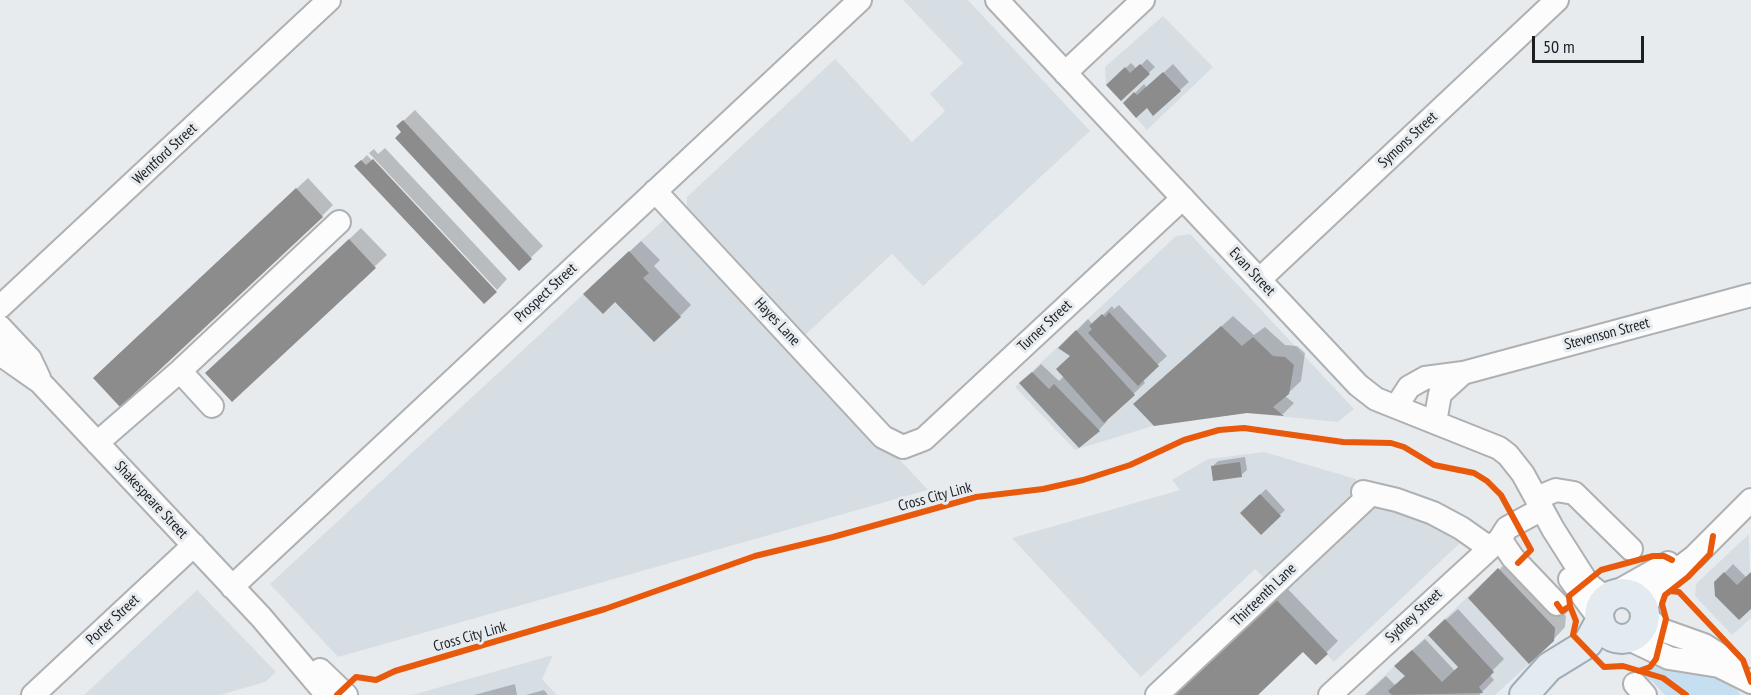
<!DOCTYPE html>
<html>
<head>
<meta charset="utf-8">
<style>
	body { margin:0 }
	#map { position:relative; width:1751px; height:695px; overflow:hidden; background:#e8ebee; font-family:"PT Sans Narrow",sans-serif }
	canvas { display:block }
	.scale { position:absolute; left:1532px; top:36px; width:112px; height:27px; box-sizing:border-box; border:3px solid #1c1e20; border-top:0; padding-left:8px; font-size:18px; line-height:21px; white-space:nowrap; color:#1c1e20; -webkit-text-stroke:4px #e6ebf0; paint-order:stroke }
</style>
</head>
<body>
<div id="map">
<canvas width="1751" height="695"></canvas>
<div class="scale">50 m</div>
</div>
<script>
const ctx = document.querySelector('canvas').getContext('2d');
ctx.lineJoin = 'round';
function fillPath(path, color) {
  ctx.fillStyle = color;
  ctx.fill(path, 'evenodd');
}
function shape(rows) {
  const path = new Path2D();
  for (const r of rows) {
    if (r.length === 3) {
      path.moveTo(r[0] + r[2], r[1]);
      path.arc(r[0], r[1], r[2], 0, 2 * Math.PI);
      continue;
    }
    path.moveTo(r[0], r[1]);
    for (let i = 2; i < r.length; i += 2) path.lineTo(r[i], r[i + 1]);
  }
  return path;
}
function trace(path, color, width, dash) {
  ctx.strokeStyle = color;
  ctx.lineWidth = width;
  ctx.lineCap = dash ? 'butt' : 'round';
  ctx.setLineDash(dash || []);
  ctx.stroke(path);
}
function write(font, color, halo, rows, align = 'center') {
  ctx.font = font + ' "PT Sans Narrow",sans-serif';
  ctx.lineWidth = 6;
  ctx.setLineDash([]);
  ctx.textBaseline = 'middle';
  ctx.strokeStyle = halo;
  ctx.fillStyle = color;
  for (const [text, x, y, turn = 0] of rows) {
    ctx.save();
    ctx.translate(x, y);
    ctx.rotate((+turn || 0) * Math.PI / 180);
    ctx.textAlign = isNaN(turn) ? turn : align;
    if (halo) ctx.strokeText(text, 0, 0);
    ctx.fillText(text, 0, 0);
    ctx.restore();
  }
}
fillPath(shape([
	[903,0,968,0,1090,131,923,286,892,254,804,336,687,210,687,197,835,59,912,142,945,111,930,94,963,63],
	[1163,16,1213,67,1147,130,1106,85,1105,67],
	[670,214,928,490,338,657,270,584],
	[1190,234,1354,409,1338,422,1247,413,1159,424,1075,450,1015,387,1176,236],
	[1264,452,1356,479,1355,500,1268,582,1255,569,1141,677,1012,538,1180,490,1172,480,1208,459],
	[1371,503,1447,530,1460,543,1334,662,1272,595],
	[1749,534,1751,618,1732,635,1695,596,1696,584],
	[1498,568,1555,628,1554,641,1495,695,1364,695],
	[197,590,276,672,265,682,220,695,84,695],
	[553,655,542,679,557,695,412,695]
]), '#d6dee4');
fillPath(shape([
	[1659,661,1727,680,1741,695,1665,695,1652,681,1643,678]
]), '#c5def0');
fillPath(shape([
	[1147,59,1155,67,1121,99,1108,85,1131,63,1137,69],
	[1173,64,1189,82,1180,90,1147,106,1125,103,1144,84,1147,88],
	[415,110,543,246,519,269,398,126],
	[385,148,507,279,497,290,369,153,374,149,378,154],
	[367,155,495,292,356,166],
	[308,178,333,205,322,216,106,366],
	[361,228,387,255,232,400,219,362],
	[641,241,660,260,654,266,691,305,680,316,615,300,597,282],
	[1119,305,1167,356,1142,379,1145,383,1106,420,1107,421,1099,430,1030,375,1041,364,1059,381,1064,376,1072,356,1060,348,1088,319,1093,325,1112,306,1114,309],
	[1233,316,1254,335,1265,327,1285,345,1297,346,1305,353,1301,381,1285,396,1294,403,1283,414,1247,411,1147,393],
	[1245,457,1247,470,1241,475,1213,466,1218,461],
	[1266,489,1285,510,1261,533,1242,513],
	[1511,558,1566,616,1565,627,1553,640,1470,598],
	[1733,564,1747,578,1751,574,1751,607,1716,582],
	[1284,585,1338,641,1316,663,1303,650,1256,695,1168,695],
	[1458,609,1504,659,1489,674,1494,680,1479,695,1365,695,1386,676,1396,686,1406,676,1408,654,1425,639,1455,671,1459,667,1442,623],
	[515,684,517,695,474,695],
	[544,690,548,695,526,695]
]), '#0003');
fillPath(shape([
	[1140,64,1150,74,1121,101,1106,85,1125,67,1130,73],
	[1163,72,1181,91,1153,116,1147,108,1136,118,1123,103,1134,92,1137,95],
	[403,120,532,259,519,271,395,138,401,132,396,126],
	[373,159,497,292,484,304,354,166,361,160,366,165],
	[296,188,323,217,120,407,93,378],
	[349,239,376,268,232,402,205,373],
	[629,251,649,273,643,278,681,317,654,342,615,302,603,314,583,294],
	[1109,312,1159,366,1138,386,1088,333,1092,329,1089,326,1102,314,1105,317],
	[1221,326,1242,346,1253,337,1273,356,1285,357,1294,365,1289,394,1273,407,1284,416,1247,413,1154,426,1133,404],
	[1076,330,1135,395,1104,423,1056,369,1070,356,1058,348],
	[1032,372,1049,389,1054,384,1100,431,1079,448,1019,383],
	[1240,462,1242,477,1213,481,1211,466],
	[1260,494,1281,516,1261,535,1240,513],
	[1498,568,1555,628,1554,641,1529,664,1468,598],
	[1724,572,1737,585,1751,572,1751,609,1739,620,1715,596,1714,582],
	[1272,595,1328,654,1316,665,1303,652,1258,695,1167,695],
	[1445,619,1494,672,1479,687,1483,693,1392,695,1388,691,1405,676,1394,666,1412,650,1442,682,1458,667,1428,635]
]), '#8c8c8d');
const minor = shape([
	[997,0,1358,385,1376,399,1499,448,1508,455,1523,474,1553,529,1588,584,1598,592,1609,596],
	[1065,73,1143,0],
	[655,191,883,437,903,447,924,439,1183,198],
	[1259,280,1557,0],
	[0,307,329,0],
	[0,327,30,359,39,378],
	[0,354,40,382,261,617,327,695],
	[180,371,212,406],
	[1396,407,1409,387,1425,378,1463,373,1751,295],
	[1435,422,1440,394,1463,373],
	[97,443,180,371,339,222],
	[1363,492,1397,500,1433,513,1461,528,1488,547],
	[1537,498,1556,490,1574,493,1631,549],
	[1500,539,1513,558,1557,604],
	[1570,579,1599,618],
	[232,587,860,0],
	[1613,594,1668,563],
	[1645,609,1655,586,1694,557,1751,500],
	[1646,616,1659,629,1704,645,1731,662],
	[1627,638,1669,658,1719,666,1751,682],
	[320,670,346,695],
	[1635,684,1645,695],
	[33,695,194,545],
	[1157,695,1371,494],
	[1330,695,1500,539,1507,528,1542,509]
]);
const major = shape([
	[1622,616,23],
	[1524,695,1549,667,1588,643,1600,621]
]);
trace(minor, '#aeb0b2', 26);
trace(major, '#9fadb8', 32);
trace(minor, '#fcfcfc', 22);
trace(major, '#e3ebf1', 28);
trace(shape([
	[1671,591,1679,592,1743,660,1751,682],
	[1557,604,1562,611,1570,606,1576,621,1573,635,1604,667,1623,666,1663,678,1686,695],
	[1570,606,1569,596,1601,570,1653,556,1664,556,1672,560],
	[1639,671,1650,667,1656,659,1666,619,1662,604,1665,595,1688,577,1710,554,1713,536],
	[337,695,356,677,376,680,395,671,605,609,755,556,833,537,976,497,1043,489,1083,480,1130,465,1184,440,1219,430,1244,428,1343,442,1391,443,1404,447,1434,465,1474,473,1487,481,1501,495,1531,550,1518,563]
]), '#e8590c', 6);
write('15px', '#1c1e20', '#e6ebf0', [
	["Symons Street",1408,140,-43],
	["Wentford Street",165,154,-43],
	["Evan Street",1252,272,47],
	["Prospect Street",546,293,-43],
	["Hayes Lane",777,322,47],
	["Turner Street",1045,326,-43],
	["Stevenson Street",1607,334,-15],
	["Cross City Link",935,497,-15],
	["Shakespeare Street",151,500,47],
	["Thirteenth Lane",1264,595,-44],
	["Sydney Street",1414,616,-43],
	["Porter Street",113,620,-43],
	["Cross City Link",470,637,-16]
]);
</script>
</body>
</html>
